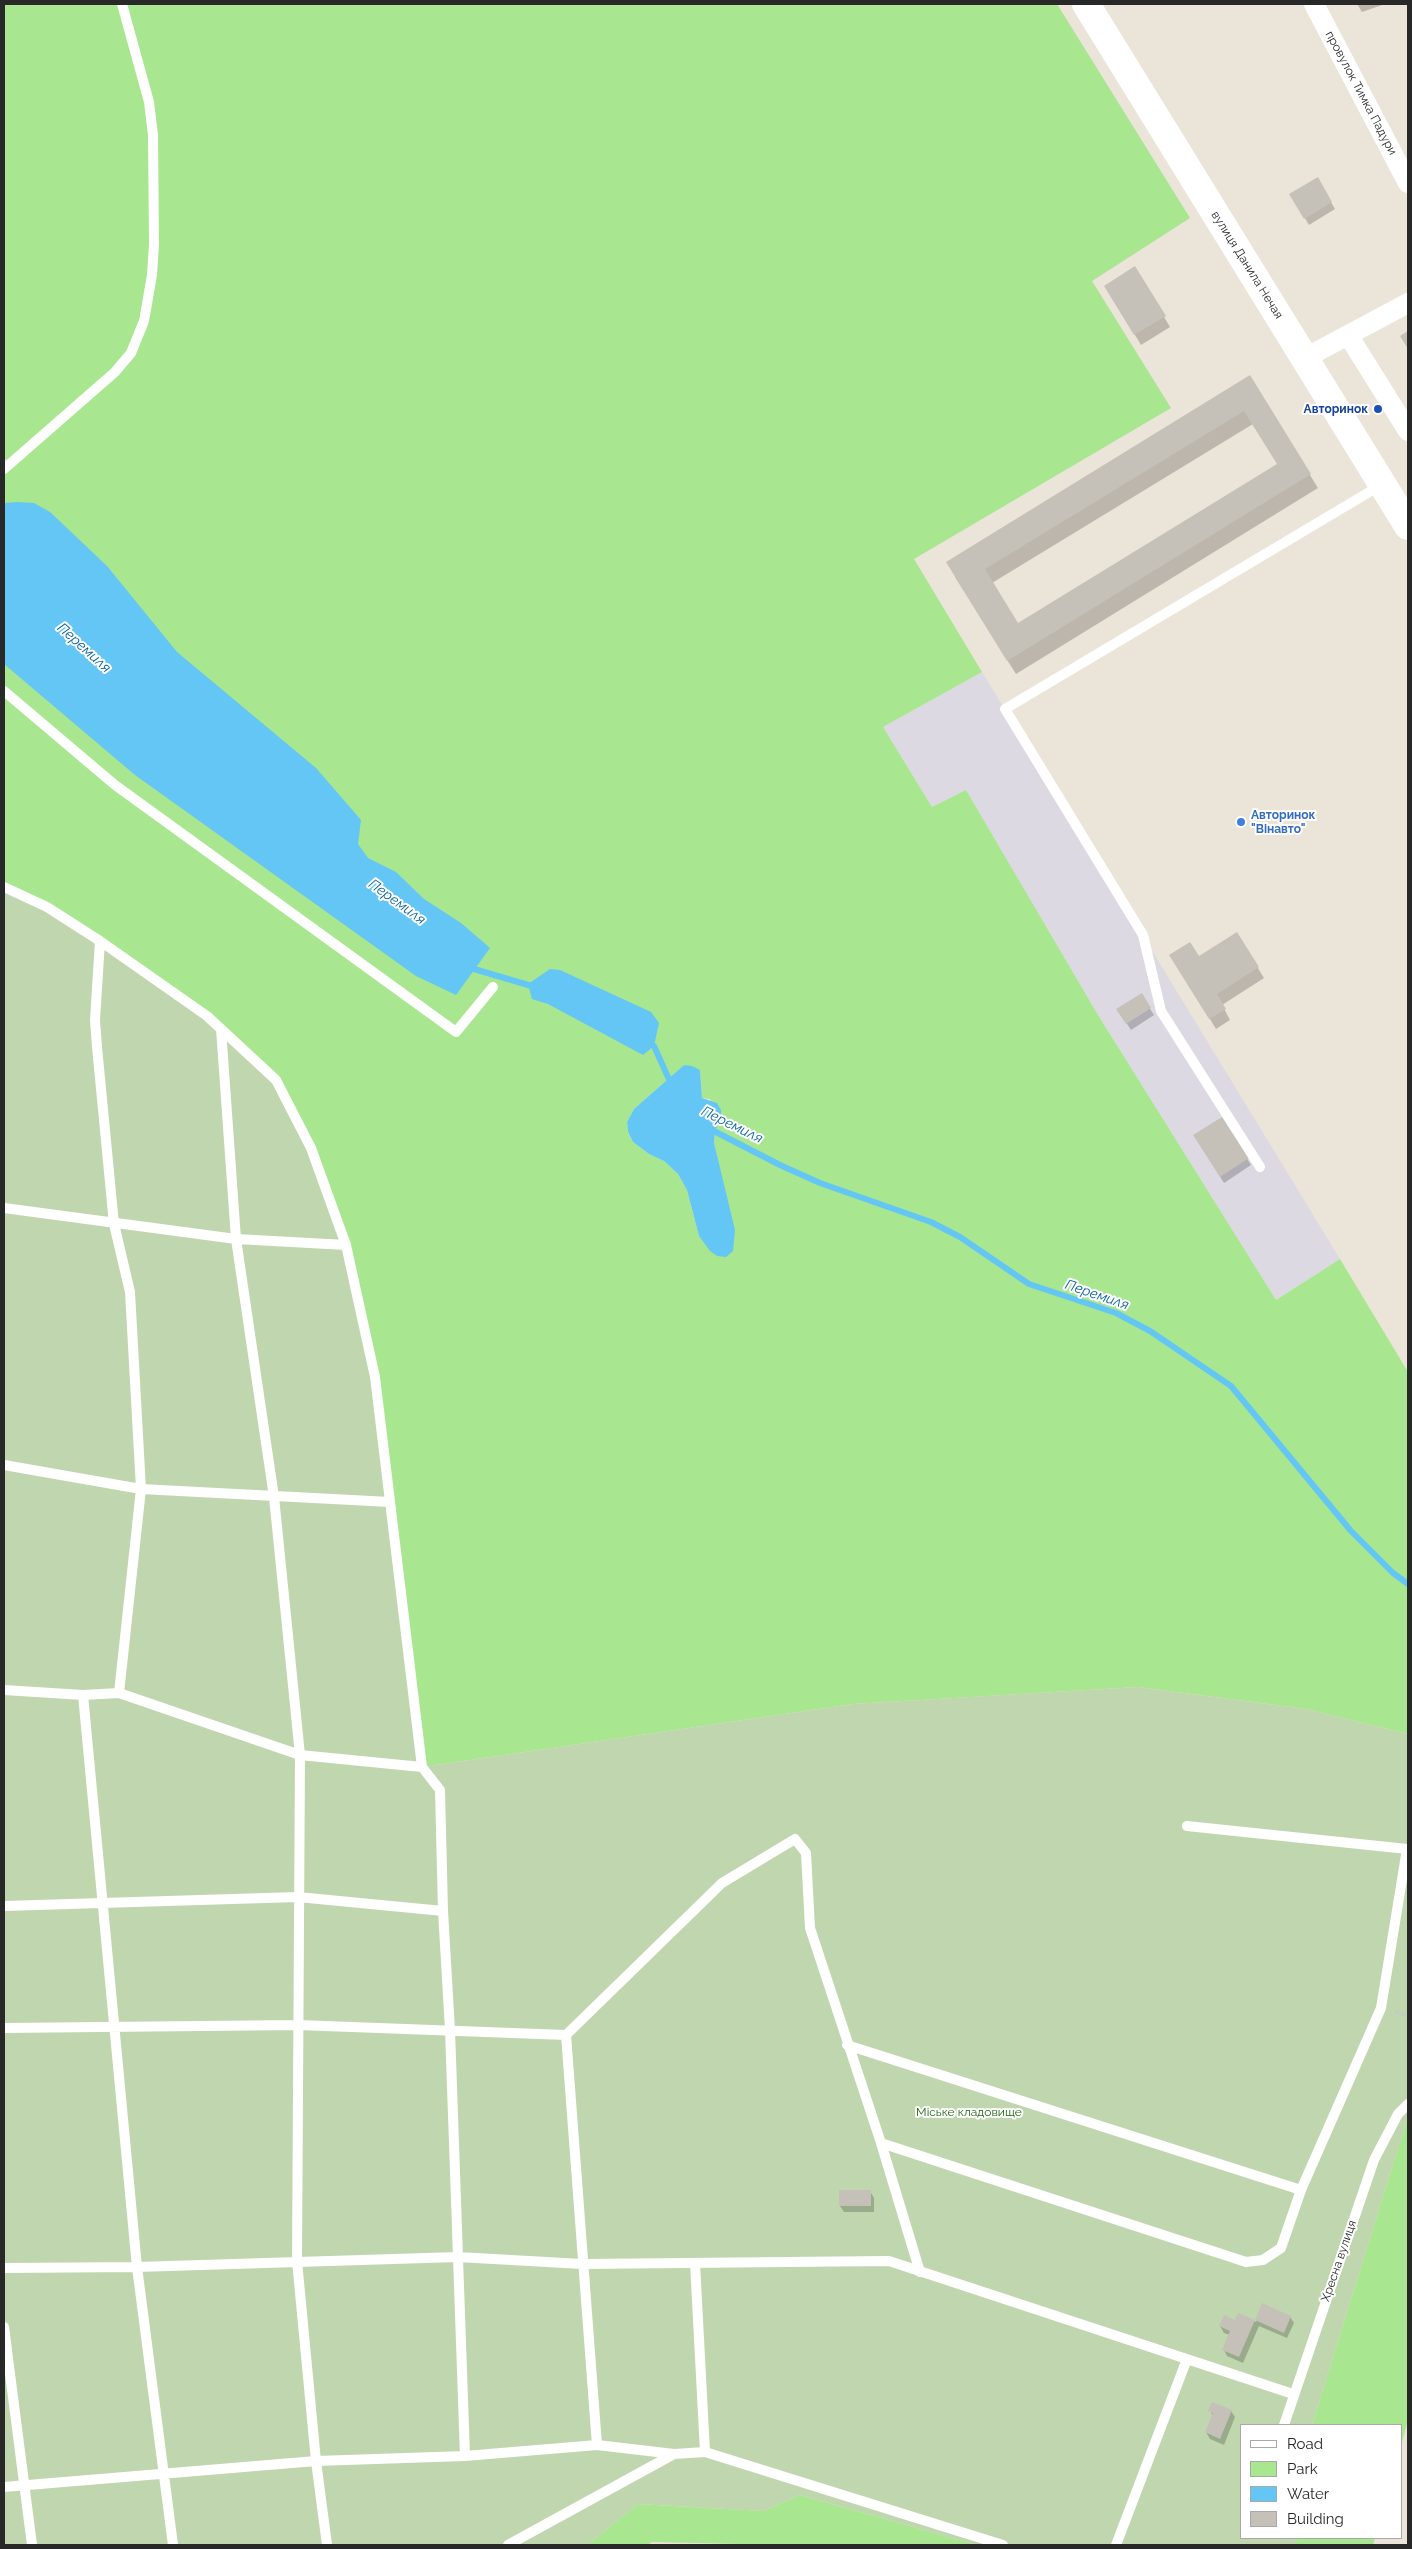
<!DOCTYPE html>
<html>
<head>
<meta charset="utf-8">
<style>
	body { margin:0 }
	#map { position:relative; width:1412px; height:2549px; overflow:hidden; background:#ebe4d8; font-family:Raleway,sans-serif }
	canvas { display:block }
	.frame { position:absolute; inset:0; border:5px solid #282828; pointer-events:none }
	.legend { position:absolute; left:1240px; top:2424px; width:162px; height:115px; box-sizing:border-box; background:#fff; border:1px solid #a9a9a9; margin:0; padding:6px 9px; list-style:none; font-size:15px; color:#282828 }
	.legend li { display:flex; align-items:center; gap:10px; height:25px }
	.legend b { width:25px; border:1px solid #a9a9a9 }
</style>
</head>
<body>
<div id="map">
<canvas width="1412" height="2549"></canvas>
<div class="frame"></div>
<ul class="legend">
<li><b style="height:6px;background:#fff"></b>Road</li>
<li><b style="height:14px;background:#a8e690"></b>Park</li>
<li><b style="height:14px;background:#63c6f5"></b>Water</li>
<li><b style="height:14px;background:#c6c1b8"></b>Building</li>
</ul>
</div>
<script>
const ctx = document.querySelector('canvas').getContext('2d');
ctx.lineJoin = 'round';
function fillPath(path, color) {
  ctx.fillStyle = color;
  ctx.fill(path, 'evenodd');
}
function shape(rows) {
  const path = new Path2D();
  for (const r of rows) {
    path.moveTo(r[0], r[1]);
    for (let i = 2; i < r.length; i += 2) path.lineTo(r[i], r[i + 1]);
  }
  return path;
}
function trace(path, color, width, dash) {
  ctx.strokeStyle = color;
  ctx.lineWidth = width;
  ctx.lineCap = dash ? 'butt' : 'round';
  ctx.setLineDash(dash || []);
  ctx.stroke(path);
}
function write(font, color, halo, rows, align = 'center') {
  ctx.font = font + ' Raleway,sans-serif';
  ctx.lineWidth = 4;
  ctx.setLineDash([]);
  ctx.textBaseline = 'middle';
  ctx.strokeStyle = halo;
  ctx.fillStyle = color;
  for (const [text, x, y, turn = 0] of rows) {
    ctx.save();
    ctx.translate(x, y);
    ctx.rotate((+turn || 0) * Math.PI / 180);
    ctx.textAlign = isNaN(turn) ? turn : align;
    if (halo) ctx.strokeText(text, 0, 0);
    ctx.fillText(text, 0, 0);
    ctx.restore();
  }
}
fillPath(shape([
	[982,672,1340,1259,1276,1300,1098,1015,966,790,932,807,883,727]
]), '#dcd9e3');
fillPath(shape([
	[4,4,1057,4,1190,218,1092,281,1171,408,914,559,982,672,883,727,932,807,966,790,1098,1015,1276,1300,1340,1259,1408,1372,1408,1734,1306,1709,1138,1687,853,1704,422,1767,4,887,4,469,9,464,4,457],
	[684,1065,700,1070,702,1098,710,1099,721,1118,715,1131,714,1143,716,1155,717,1256,699,1236,687,1190,678,1174,664,1161,649,1154,633,1142,628,1133,627,1122,634,1109],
	[1408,2116,1408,2419,1401,2446,1401,2425,1312,2425],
	[800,2495,977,2545,782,2545,652,2542,647,2545,587,2545,638,2504,763,2511],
	[1293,2538,1375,2538,1373,2545,1298,2545]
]), '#a8e690');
fillPath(shape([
	[4,887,47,907,207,1016,276,1080,311,1148,346,1245,375,1377,422,1767,853,1704,1138,1687,1306,1709,1408,1734,1408,2116,1312,2425,1241,2425,1241,2538,1293,2538,1298,2545,977,2545,800,2495,763,2511,638,2504,587,2545,4,2545]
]), '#bfd6ae');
fillPath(shape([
	[17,502,34,503,50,512,107,566,177,652,316,768,361,820,358,844,368,858,396,872,424,899,461,923,490,948,456,995,416,976,135,775,4,664,4,503],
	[550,969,560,970,651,1012,659,1023,654,1046,643,1055,548,1004,532,999,528,984],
	[684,1065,692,1066,700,1070,702,1098,717,1103,721,1110,721,1118,715,1131,714,1143,735,1230,733,1251,726,1257,717,1256,710,1251,699,1236,687,1190,678,1174,664,1161,649,1154,633,1142,628,1132,627,1122,634,1109]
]), '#63c6f5');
fillPath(shape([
	[1357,4,1385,4,1362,12],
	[1317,178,1335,209,1309,225,1291,194],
	[1135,268,1170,327,1141,345,1106,286],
	[1249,377,1318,488,1016,674,955,577],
	[1253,424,1278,465,1017,624,992,583],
	[1237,934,1264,978,1222,1005,1230,1020,1216,1029,1177,965,1198,958],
	[1141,995,1154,1015,1131,1030,1118,1010],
	[1222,1118,1251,1165,1224,1183,1199,1142],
	[870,2191,874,2198,874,2212,844,2212,840,2206],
	[1263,2305,1290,2317,1294,2323,1287,2338,1259,2326,1243,2363,1227,2356,1224,2350,1230,2335,1224,2333,1220,2326,1236,2322,1239,2315,1256,2322],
	[1210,2410,1231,2411,1235,2417,1224,2445,1210,2439,1206,2432,1213,2416]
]), '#0003');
trace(shape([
	[468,965,474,969,535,987],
	[647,1042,654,1046,672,1086],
	[708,1128,780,1165,820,1183,931,1222,960,1237,1029,1284,1116,1313,1150,1331,1231,1386,1351,1531,1393,1573,1408,1584]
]), '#63c6f5', 6);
fillPath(shape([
	[1318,177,1332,202,1304,219,1289,194],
	[1135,266,1166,316,1134,335,1104,286],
	[1408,331,1408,349,1400,336],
	[1250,375,1311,474,1007,661,946,562],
	[1244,411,1277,464,1018,623,985,569],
	[1237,932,1259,967,1217,994,1226,1009,1209,1019,1169,955,1190,942,1199,956],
	[1142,993,1151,1008,1126,1024,1116,1009],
	[1222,1117,1249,1158,1220,1177,1193,1135],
	[839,2190,871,2190,871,2206,839,2206],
	[1262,2303,1291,2316,1284,2333,1255,2320],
	[1238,2313,1255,2320,1239,2357,1222,2350,1230,2331,1219,2326,1224,2315,1235,2320],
	[1212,2402,1232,2410,1220,2439,1205,2432,1213,2413,1208,2411]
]), '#c6c1b8');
trace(shape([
	[1395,2012,1408,2016]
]), '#c7c7c7', 3, [4, 2.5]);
trace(shape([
	[4,469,115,372,131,353,144,321,152,275,154,244,153,135,149,102,122,4],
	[4,691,115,785,456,1032,493,987],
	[4,887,47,907,100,941,207,1016,276,1080,311,1148,346,1245,375,1377,422,1767],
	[100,941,95,1020,97,1047,114,1224,130,1292,141,1489,119,1693],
	[221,1029,236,1239,274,1497,300,1755,297,2261,316,2461,327,2545],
	[1260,1167,1161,1011,1143,935,1005,709,1381,485],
	[4,1208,236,1239,346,1245],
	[4,1465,141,1489,390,1502],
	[4,1690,83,1695,119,1693,300,1755,422,1767,440,1790,443,1911,450,2030,465,2456],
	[83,1695,137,2267,173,2545],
	[4,1906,298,1897,443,1911],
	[4,2028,298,2025,566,2035,597,2445],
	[566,2035,722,1883,795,1839,806,1853,810,1928,881,2143,920,2272],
	[847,2045,1301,2190],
	[881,2143,1246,2262,1263,2260,1281,2248,1301,2190,1381,2008,1407,1849,1187,1826],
	[695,2263,705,2452],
	[4,2268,137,2267,458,2257,582,2264,889,2261,1293,2394],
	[4,2327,32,2545],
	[1284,2425,1374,2160,1398,2114,1408,2104],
	[4,2487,316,2461,465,2456,597,2445,674,2454,705,2452,1003,2545],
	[508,2545,674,2454],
	[1116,2545,1187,2359]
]), '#fff', 10);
trace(shape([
	[1314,4,1408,183],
	[1348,335,1408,431],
	[1305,358,1408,303]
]), '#fff', 20);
trace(shape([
	[1086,4,1408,526]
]), '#fff', 28);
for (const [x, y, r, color] of [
	[1378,409,5,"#1a4fb4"],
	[1241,822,5,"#3f7fe0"]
]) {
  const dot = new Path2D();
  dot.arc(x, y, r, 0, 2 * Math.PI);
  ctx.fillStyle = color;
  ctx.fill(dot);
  trace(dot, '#fff', 2);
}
write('12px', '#282828', '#fff', [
	["провулок Тимка Падури",1361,93,62],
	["вулиця Данила Нечая",1247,265,58],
	["Хресна вулиця",1339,2261,-71]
]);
write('bold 12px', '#164399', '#fff', [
	["Авторинок",1368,409]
], 'right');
write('bold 12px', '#366cbe', '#fff', [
	["Авторинок",1251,815],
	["\"Вінавто\"",1251,829]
], 'left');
write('12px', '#216715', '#fff', [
	["Міське кладовище",969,2112]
]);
write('italic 14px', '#05619e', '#fff', [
	["Перемиля",84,648,42],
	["Перемиля",397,902,36],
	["Перемиля",732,1125,26],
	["Перемиля",1097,1295,19]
]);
</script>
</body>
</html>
